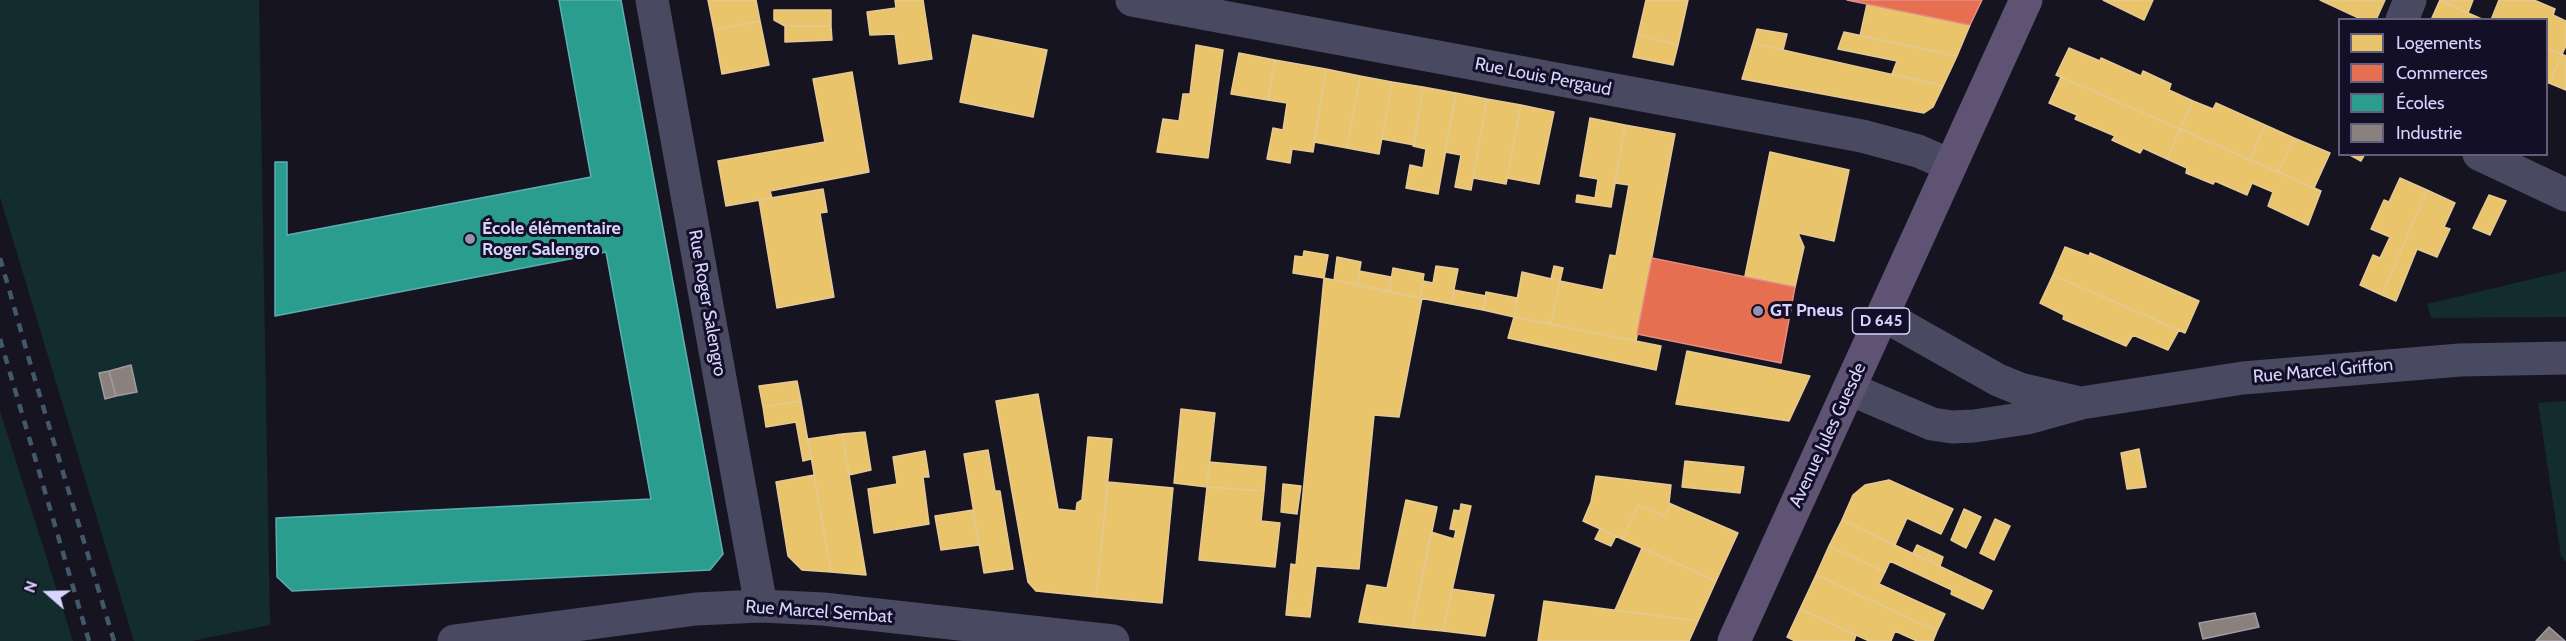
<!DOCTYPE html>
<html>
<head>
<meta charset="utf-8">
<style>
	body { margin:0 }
	#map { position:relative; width:2566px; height:641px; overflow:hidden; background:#161421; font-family:Cabin,sans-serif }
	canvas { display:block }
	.legend { position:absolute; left:2338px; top:18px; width:210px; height:138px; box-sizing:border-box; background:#130f26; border:2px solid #625e7d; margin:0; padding:8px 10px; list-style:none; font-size:18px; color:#d9d4ff }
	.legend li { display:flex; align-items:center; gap:12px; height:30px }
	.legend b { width:30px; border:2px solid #625e7d }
	.north { position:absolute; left:18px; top:563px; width:60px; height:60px; -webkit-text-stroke:4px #130f26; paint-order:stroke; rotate:290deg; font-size:16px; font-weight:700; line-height:24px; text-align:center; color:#d9d4ff }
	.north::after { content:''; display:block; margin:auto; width:21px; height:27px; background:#d9d4ff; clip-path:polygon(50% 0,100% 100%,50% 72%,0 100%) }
</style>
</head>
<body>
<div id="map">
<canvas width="2566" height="641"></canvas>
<ul class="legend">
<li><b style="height:16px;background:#e9c46a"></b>Logements</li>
<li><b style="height:16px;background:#e76f51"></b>Commerces</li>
<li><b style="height:16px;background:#2a9d8f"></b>Écoles</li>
<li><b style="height:16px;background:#8a817c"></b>Industrie</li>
</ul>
<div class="north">N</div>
</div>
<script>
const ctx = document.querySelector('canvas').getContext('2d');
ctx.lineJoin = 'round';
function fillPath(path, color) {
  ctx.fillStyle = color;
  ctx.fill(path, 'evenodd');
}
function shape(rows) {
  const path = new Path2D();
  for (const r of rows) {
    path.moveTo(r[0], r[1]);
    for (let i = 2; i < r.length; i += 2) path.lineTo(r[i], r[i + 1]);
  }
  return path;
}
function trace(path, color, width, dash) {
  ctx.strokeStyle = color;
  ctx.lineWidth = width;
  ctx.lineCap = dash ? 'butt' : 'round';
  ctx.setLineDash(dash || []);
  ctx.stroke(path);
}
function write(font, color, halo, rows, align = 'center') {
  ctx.font = font + ' Cabin,sans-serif';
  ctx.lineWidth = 6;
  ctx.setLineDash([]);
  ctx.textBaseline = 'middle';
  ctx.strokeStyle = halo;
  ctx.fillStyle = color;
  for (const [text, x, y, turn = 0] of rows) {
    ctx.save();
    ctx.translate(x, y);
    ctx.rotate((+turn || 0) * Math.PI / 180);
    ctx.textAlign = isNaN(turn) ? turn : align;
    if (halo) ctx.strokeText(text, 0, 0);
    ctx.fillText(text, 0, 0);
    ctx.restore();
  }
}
fillPath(shape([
	[0,0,259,0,270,625,192,641,134,641,0,197],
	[2566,271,2566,317,2431,318,2427,304],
	[2566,401,2566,562,2561,556,2538,403],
	[0,411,73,641,0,641]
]), '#132c2d');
const homes = shape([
	[708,0,756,0,760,21,714,30,708,0],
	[895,0,923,0,932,59,899,64,895,34,870,35,867,12,896,8,895,0],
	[1646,0,1688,0,1678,45,1638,35,1646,0],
	[2103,0,2153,0,2144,20,2103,0],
	[2320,0,2385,0,2376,20,2363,20,2320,0],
	[2440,0,2473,0,2468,13,2440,0],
	[2440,0,2468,13,2484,20,2431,20,2440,0],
	[2499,0,2534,0,2555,9,2553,15,2566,21,2566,46,2562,54,2546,48,2546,20,2491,20,2499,0],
	[1867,4,1970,25,1957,56,1860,36,1867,4],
	[774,10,831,10,831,26,785,26,774,20,774,10],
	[760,21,769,65,722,74,714,30,760,21],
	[785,26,831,26,832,40,785,42,785,26],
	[1757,29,1787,34,1783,50,1753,43,1757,29],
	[1844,32,1905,45,1957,56,1943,86,1892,74,1897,61,1838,49,1844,32],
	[973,35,1047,50,1033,117,960,102,973,35],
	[1638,35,1678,45,1673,65,1633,57,1638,35],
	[1753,43,1783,50,1943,86,1933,107,1924,113,1742,79,1753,43],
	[1196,45,1223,50,1208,158,1157,152,1163,119,1179,121,1183,94,1190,94,1196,45],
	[2069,48,2100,61,2101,58,2141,76,2143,71,2171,84,2169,90,2193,101,2180,129,2056,75,2069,48],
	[2546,48,2562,54,2549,83,2546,82,2546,48],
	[1239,53,1275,60,1268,100,1231,94,1239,53],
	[2562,54,2566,56,2566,90,2549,83,2562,54],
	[1275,60,1326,69,1313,152,1292,149,1290,163,1267,159,1273,128,1283,130,1287,103,1268,100,1275,60],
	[1326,69,1360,76,1347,148,1314,142,1326,69],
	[852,72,869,172,770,191,772,198,726,206,718,161,825,142,813,79,852,72],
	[1360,76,1392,82,1379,154,1347,148,1360,76],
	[2061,77,2180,129,2167,159,2143,148,2140,153,2112,140,2115,136,2075,119,2077,115,2049,103,2061,77],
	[1392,82,1423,87,1414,145,1382,139,1392,82],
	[1423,87,1456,93,1438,194,1406,188,1410,165,1423,168,1426,149,1413,146,1423,87],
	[1456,93,1487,99,1471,190,1455,187,1461,155,1445,152,1456,93],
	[1487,99,1521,105,1506,184,1473,178,1487,99],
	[2193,101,2213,109,2216,103,2265,125,2250,160,2180,129,2193,101],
	[1521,105,1554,112,1539,184,1507,178,1521,105],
	[1590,118,1625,125,1611,207,1576,202,1577,195,1595,198,1598,179,1580,176,1590,118],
	[1625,125,1675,134,1636,341,1551,324,1560,281,1603,290,1610,255,1616,256,1629,185,1615,183,1625,125],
	[2265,125,2294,138,2278,172,2250,160,2265,125],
	[2180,129,2321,191,2308,225,2268,206,2273,192,2252,183,2247,195,2215,181,2213,184,2186,173,2187,168,2167,159,2180,129],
	[2294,138,2330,153,2314,188,2278,172,2294,138],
	[1770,152,1849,170,1834,241,1798,233,1804,247,1795,287,1745,276,1770,152],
	[2348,154,2365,154,2361,161,2348,154],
	[2400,178,2427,190,2382,295,2360,285,2373,255,2380,258,2390,237,2371,229,2384,200,2389,202,2400,178],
	[823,189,827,212,820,213,834,297,777,308,759,200,823,189],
	[2427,190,2455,203,2444,227,2450,229,2437,257,2417,249,2396,301,2382,295,2427,190],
	[2489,195,2506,201,2490,235,2473,228,2489,195],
	[2065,247,2089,256,2090,253,2199,301,2185,333,2053,275,2065,247],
	[1304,251,1328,255,1324,278,1293,273,1295,256,1303,257,1304,251],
	[1337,257,1361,262,1357,285,1334,280,1337,257],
	[1436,266,1458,269,1451,304,1420,298,1423,281,1433,283,1436,266],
	[1554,266,1563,268,1560,281,1551,279,1554,266],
	[1393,268,1424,274,1420,298,1389,292,1393,268],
	[1359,271,1391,277,1389,292,1357,285,1359,271],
	[1522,272,1560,281,1551,324,1514,317,1522,272],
	[2053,275,2179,330,2168,350,2133,335,2126,346,2063,319,2064,315,2040,303,2053,275],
	[1324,278,1422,298,1399,417,1374,415,1359,569,1316,566,1310,617,1286,615,1291,564,1296,565,1324,278],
	[1454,290,1486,296,1483,310,1451,304,1454,290],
	[1486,292,1517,298,1514,317,1483,310,1486,292],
	[1514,317,1661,346,1656,370,1508,338,1514,317],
	[1687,351,1810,376,1789,421,1676,404,1687,351],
	[797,381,801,401,763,407,759,386,797,381],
	[1038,394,1058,509,1076,511,1077,503,1082,500,1088,437,1112,439,1096,597,1036,591,1028,582,996,401,1038,394],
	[801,401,811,459,803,461,796,422,766,427,763,407,801,401],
	[1181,409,1215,413,1207,487,1174,483,1181,409],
	[865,432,871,470,849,475,842,434,865,432],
	[842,434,849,475,866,575,831,572,808,439,842,434],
	[2139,449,2146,487,2127,489,2121,453,2139,449],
	[988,450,995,491,1000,491,1013,569,984,573,964,454,988,450],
	[925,451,929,477,923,477,929,524,874,533,868,489,897,484,893,457,925,451],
	[1685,461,1744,467,1740,493,1682,487,1685,461],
	[1209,462,1266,467,1264,491,1207,487,1209,462],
	[814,475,831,572,802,570,788,556,776,482,814,475],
	[1596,476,1671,485,1669,503,1671,504,1665,516,1638,505,1622,539,1583,521,1591,502,1596,476],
	[1889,480,1953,509,1941,534,1907,518,1895,545,1842,520,1853,495,1865,485,1889,480],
	[1108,482,1173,488,1162,603,1096,597,1108,482],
	[1283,484,1301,486,1297,514,1281,512,1283,484],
	[1207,487,1264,491,1261,521,1280,523,1275,567,1199,560,1207,487],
	[1406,500,1437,507,1412,628,1359,622,1367,585,1387,588,1406,500],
	[1461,504,1471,506,1443,631,1412,628,1431,532,1454,539,1456,530,1450,529,1454,510,1460,511,1461,504],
	[1671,504,1738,533,1716,581,1622,539,1638,505,1665,516,1671,504],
	[1964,509,1981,517,1966,548,1951,540,1964,509],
	[973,510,979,545,941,550,935,516,973,510],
	[1995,519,2010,526,1994,560,1980,553,1995,519],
	[1842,520,1992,591,1983,609,1951,594,1952,590,1890,561,1885,572,1829,546,1842,520],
	[1600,529,1616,536,1611,546,1595,539,1600,529],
	[1917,545,1930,551,1926,560,1913,553,1917,545],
	[1829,546,1885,572,1879,584,1945,614,1937,631,1816,575,1829,546],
	[1642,548,1716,581,1698,621,1615,610,1642,548],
	[1930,551,1943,557,1940,566,1926,560,1930,551],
	[1816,575,1937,631,1933,641,1917,641,1895,631,1891,641,1869,641,1800,609,1816,575],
	[1452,589,1494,595,1485,636,1443,631,1452,589],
	[1544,601,1583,606,1698,621,1689,641,1538,641,1544,601],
	[1800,609,1856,635,1854,641,1795,641,1787,637,1800,609]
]);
fillPath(homes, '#e9c46a');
trace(homes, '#e4c997', 1.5);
const shops = shape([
	[1847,0,1982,0,1970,25,1847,0],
	[1652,258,1795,287,1781,363,1637,334,1652,258]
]);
fillPath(shops, '#e76f51');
trace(shops, '#e38d85', 1.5);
const schools = shape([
	[559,0,621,0,723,554,710,570,292,591,277,577,276,518,651,499,606,252,275,316,275,162,287,162,287,235,591,177,559,0]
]);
fillPath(schools, '#2a9d8f');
trace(schools, '#5eaeb1', 1.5);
const industry = shape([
	[131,365,137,392,116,396,109,371,131,365],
	[109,371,116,396,105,399,99,373,109,371],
	[2255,613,2259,627,2203,639,2199,623,2255,613],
	[2549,627,2565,641,2536,641,2549,627]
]);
fillPath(industry, '#8a817c');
trace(industry, '#a29aa3', 1.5);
trace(shape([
	[652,0,761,606],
	[1132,0,1862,136,1918,151,1950,165],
	[2402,20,2410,0],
	[2479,154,2566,195],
	[1883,315,1998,380,2020,389,2076,402],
	[1850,389,1932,424,1952,427,1974,426,2027,418,2081,403,2243,378,2460,360,2566,358],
	[454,641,696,609,761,606,823,609,1113,641]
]), '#4a4962', 33);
trace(shape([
	[1734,641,2026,0]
]), '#5e5373', 33);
trace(shape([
	[0,258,33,373,114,641],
	[0,339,89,641]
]), '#43596b', 4.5, [9, 8]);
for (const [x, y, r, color] of [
	[470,239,6,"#9591b1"],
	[1758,311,6,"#9591b1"]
]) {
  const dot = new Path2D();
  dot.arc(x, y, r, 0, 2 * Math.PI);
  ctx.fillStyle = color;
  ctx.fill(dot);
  trace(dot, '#130f26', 2);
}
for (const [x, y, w] of [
	[1881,321,57]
]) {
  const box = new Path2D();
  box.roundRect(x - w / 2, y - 13, w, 26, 4.5);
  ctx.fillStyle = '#130f26';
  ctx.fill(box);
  trace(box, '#d9d4ff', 1.5);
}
write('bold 16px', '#d9d4ff', null, [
	["D 645",1881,321]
]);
write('18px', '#d9d4ff', '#130f26', [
	["Rue Louis Pergaud",1543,77,11],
	["Rue Roger Salengro",707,303,80],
	["Rue Marcel Griffon",2323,371,-5],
	["Avenue Jules Guesde",1828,435,-65],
	["Rue Marcel Sembat",819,612,4]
]);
write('bold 18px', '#d9d4ff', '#130f26', [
	["École élémentaire",482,229],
	["Roger Salengro",482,250],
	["GT Pneus",1770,311]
], 'left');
</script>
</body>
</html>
